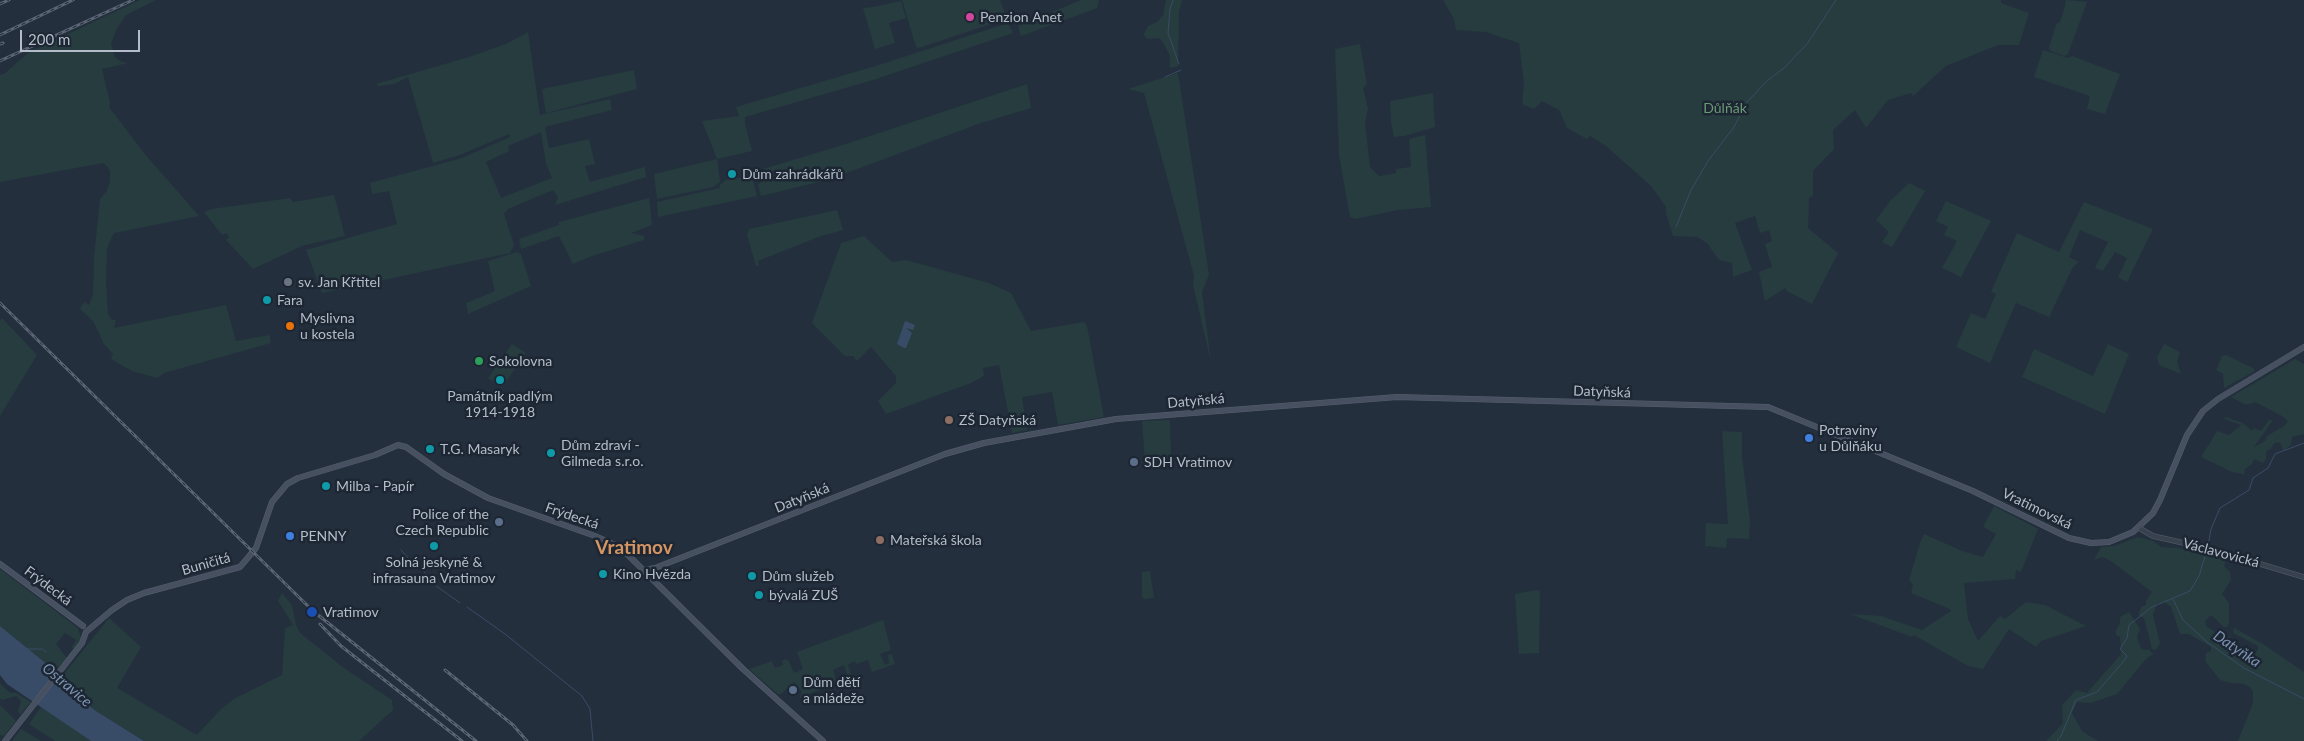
<!DOCTYPE html>
<html>
<head>
<meta charset="utf-8">
<style>
	body { margin:0 }
	#map { position:relative; width:2304px; height:741px; overflow:hidden; background:#242f3e; font-family:Lato,sans-serif }
	canvas { display:block }
	.scale { position:absolute; left:20px; top:30px; width:120px; height:22px; box-sizing:border-box; border:2px solid #b4bcc9; border-top:0; padding-left:6px; font-size:15px; line-height:18px; white-space:nowrap; color:#b4bcc9; -webkit-text-stroke:4px #1d2633; paint-order:stroke }
</style>
</head>
<body>
<div id="map">
<canvas width="2304" height="741"></canvas>
<div class="scale">200 m</div>
</div>
<script>
const ctx = document.querySelector('canvas').getContext('2d');
ctx.lineJoin = 'round';
function fillPath(path, color) {
  ctx.fillStyle = color;
  ctx.fill(path, 'evenodd');
}
function shape(rows) {
  const path = new Path2D();
  for (const r of rows) {
    path.moveTo(r[0], r[1]);
    for (let i = 2; i < r.length; i += 2) path.lineTo(r[i], r[i + 1]);
  }
  return path;
}
function trace(path, color, width, dash) {
  ctx.strokeStyle = color;
  ctx.lineWidth = width;
  ctx.lineCap = dash ? 'butt' : 'round';
  ctx.setLineDash(dash || []);
  ctx.stroke(path);
}
function write(font, color, halo, rows, align = 'center') {
  ctx.font = font + ' Lato,sans-serif';
  ctx.lineWidth = 5;
  ctx.setLineDash([]);
  ctx.textBaseline = 'middle';
  ctx.strokeStyle = halo;
  ctx.fillStyle = color;
  for (const [text, x, y, turn = 0] of rows) {
    ctx.save();
    ctx.translate(x, y);
    ctx.rotate((+turn || 0) * Math.PI / 180);
    ctx.textAlign = isNaN(turn) ? turn : align;
    if (halo) ctx.strokeText(text, 0, 0);
    ctx.fillText(text, 0, 0);
    ctx.restore();
  }
}
fillPath(shape([
	[140,0,156,0,126,15,116,30,111,44,115,57,120,61,128,63,102,69,110,102,109,107,144,153,199,216,114,233,107,248,106,284,108,314,112,320,116,320,114,328,226,305,236,341,270,335,271,343,164,373,157,378,132,371,111,359,113,354,104,344,93,321,80,309,84,302,89,305,93,295,94,258,100,199,106,192,110,182,110,171,107,166,103,163,0,182,0,75,4,74,28,53],
	[902,0,1000,0,1006,16,1003,20,919,48,916,47],
	[1081,0,1099,0,1097,8,1021,36,1018,26],
	[1166,0,1182,0,1179,11,1178,66,1170,68,1170,56,1164,44,1159,38,1149,39,1145,37,1144,34,1148,26,1157,22,1163,15],
	[1443,0,2001,0,2001,3,2029,13,2019,45,1998,45,1946,66,1913,96,1911,93,1888,100,1866,128,1855,110,1833,130,1834,149,1813,171,1813,196,1809,198,1808,228,1838,253,1812,304,1787,291,1785,288,1765,301,1759,272,1772,267,1765,244,1772,241,1769,230,1760,233,1755,216,1735,223,1752,270,1733,277,1732,263,1719,260,1707,243,1697,237,1673,236,1666,213,1666,207,1651,186,1606,146,1590,136,1587,139,1567,128,1559,110,1542,101,1534,109,1522,104,1524,83,1519,43,1486,32,1456,30,1454,19],
	[2066,0,2087,2,2068,54,2064,56,2051,51,2049,48,2056,24,2060,22,2065,6],
	[901,1,906,18,889,23,895,43,875,49,863,8,873,7],
	[1008,23,1013,33,873,80,745,117,745,124,752,151,717,159,720,182,713,187,657,199,654,174,717,159,702,121,739,116,736,107,879,65],
	[528,32,540,115,610,99,612,110,545,127,549,148,589,139,595,164,585,166,590,182,645,167,646,177,555,205,558,197,553,190,508,209,504,214,514,245,510,253,322,293,306,250,397,224,389,191,372,194,370,183,462,158,510,137,509,134,460,155,433,163,408,77,394,84,378,86,376,84,469,57,506,44],
	[541,132,546,164,552,178,501,198,486,162,509,151,508,146],
	[1360,44,1367,84,1363,88,1368,109,1365,122,1370,167,1379,176,1396,173,1396,169,1411,167,1409,139,1425,135,1431,207,1398,210,1355,219,1350,217,1339,155,1335,49],
	[2043,50,2068,58,2072,56,2120,74,2105,114,2087,109,2090,96,2034,77],
	[634,70,637,89,546,113,542,89],
	[1178,73,1207,261,1209,275,1202,292,1211,362,1193,285,1194,276,1144,93,1128,89],
	[1027,84,1031,108,981,123,849,172,819,182,761,196,758,185,762,181,763,169,846,144],
	[1433,93,1435,127,1404,136,1394,137,1391,122,1390,101],
	[752,176,757,196,658,217,657,202,720,188,720,185,726,180],
	[1909,183,1925,191,1892,247,1882,242,1889,232,1876,220,1891,200],
	[334,195,345,236,302,246,253,269,226,240,229,238,227,233,222,235,204,212,212,209,290,198,293,202],
	[649,198,652,225,631,233,644,236,644,240,592,256,573,264,559,236,521,249,519,239,559,225,559,222],
	[1946,201,1991,221,1961,277,1942,268,1957,241,1944,235,1948,227,1936,221],
	[2084,202,2153,229,2127,282,2118,277,2127,258,2115,252,2103,271,2095,268,2108,242,2080,230,2069,257,2079,262,2073,267,2049,317,2016,303,1990,363,1956,347,1971,313,1985,319,1996,294,1991,292,2017,233,2059,252],
	[837,210,843,230,821,236,758,261,759,266,756,266,747,235,749,229],
	[864,236,892,262,906,260,989,283,1011,293,1031,331,1084,322,1087,326,1104,417,1058,425,1052,392,1022,397,1027,430,1012,433,999,365,983,368,984,376,971,383,886,414,878,401,896,383,896,376,871,347,857,361,853,356,845,356,812,323,841,243],
	[517,252,521,254,531,286,468,314,466,303,495,291,488,261],
	[2,318,37,355,0,416,0,321],
	[512,344,526,353,503,386,500,386,488,378],
	[2108,344,2129,354,2105,414,2022,377,2034,349,2093,376],
	[2164,344,2180,352,2177,362,2181,374,2159,365,2157,357],
	[2226,355,2253,368,2255,371,2224,388,2223,374,2216,370,2222,356],
	[2295,359,2304,364,2304,434,2292,437,2291,445,2283,451,2280,442,2274,443,2271,449,2266,451,2266,459,2263,463,2254,459,2252,464,2245,469,2244,474,2232,472,2201,457,2217,431,2229,435,2241,425,2224,419,2225,417,2243,423,2252,431,2254,428,2261,431,2269,420,2273,420,2254,447,2265,441,2267,436,2284,426,2288,421,2282,416,2255,402,2249,404,2244,404,2231,397],
	[1170,420,1171,459,1145,463,1142,421],
	[1722,431,1742,432,1742,456,1750,520,1749,539,1727,538,1726,548,1705,546,1706,523,1728,524],
	[1994,506,2038,529,2021,572,2016,570,2015,579,1964,583,1968,619,1978,641,2000,616,2005,619,2026,602,2045,605,2086,626,2041,641,2036,647,2009,629,1983,669,1968,666,1914,635,1912,637,1850,614,1881,616,1922,630,1951,611,1950,609,1911,593,1913,585,1909,580,1920,543,1924,534,1962,551,1983,557,1996,534,1983,527],
	[2138,537,2153,541,2161,547,2178,548,2185,550,2186,548,2191,546,2222,554,2227,558,2224,566,2230,572,2231,580,2222,594,2229,603,2229,623,2227,627,2224,627,2211,615,2205,621,2206,626,2218,634,2223,631,2222,640,2227,636,2231,637,2230,648,2245,661,2252,656,2258,650,2258,646,2233,633,2234,628,2263,644,2304,672,2304,741,2238,741,2253,703,2253,692,2250,687,2244,684,2231,683,2220,680,2205,661,2206,653,2211,651,2211,647,2189,634,2180,634,2171,607,2164,602,2157,604,2153,614,2160,643,2156,650,2152,649,2144,618,2139,616,2139,613,2141,607,2146,605,2146,601,2152,592,2111,561,2102,557,2094,560,2101,547,2114,546],
	[0,569,78,628,81,638,75,648,71,648,76,640,65,633,56,644,67,658,53,673,48,665,0,626],
	[1150,571,1154,598,1144,599,1142,597,1142,572],
	[1536,590,1540,591,1539,653,1519,654,1515,594],
	[282,593,292,605,296,625,300,633,344,668,392,700,393,710,359,741,144,741,96,711,59,680,109,618,141,647,117,688,197,735,221,709,234,699,282,675,285,628,293,625,278,601],
	[2129,612,2140,629,2137,637,2141,649,2149,650,2153,654,2146,659,2117,694,2091,703,2077,702,2072,713,2082,731,2098,741,2046,741,2063,723,2062,705,2076,690,2087,693,2121,654,2120,637,2116,635,2116,630,2120,624,2120,617],
	[883,620,891,650,880,654,885,665,889,663,888,655,892,654,895,664,872,672,868,660,856,664,855,661,848,665,853,679,849,680,844,665,833,670,837,683,799,698,802,692,794,682,781,694,778,694,749,669,772,661,775,668,783,665,782,661,786,659,788,661,788,659,794,673,803,669,797,652],
	[0,683,10,693,16,693,31,702,20,715,18,711,21,701,16,696,2,700,0,698],
	[0,705,16,721,4,736,0,735],
	[41,707,54,715,91,741,55,741,29,724],
	[21,729,41,741,12,741]
]), '#263c3f');
fillPath(shape([
	[905,321,915,325,913,330,906,328,912,333,906,348,904,348,897,344],
	[0,626,48,665,64,686,96,711,144,741,91,741,7,684,0,675]
]), '#394c67');
trace(shape([
	[1173,0,1170,9,1168,33,1179,64],
	[1165,77,1181,70],
	[1676,227,1691,190,1708,161,1734,127,1747,102,1767,81,1784,68,1807,44,1836,0],
	[2208,546,2211,529,2220,508,2249,490,2253,478,2268,468,2275,454,2304,443],
	[401,550,409,559,418,564,435,585,460,603],
	[2173,599,2183,620,2207,642,2244,668,2304,699],
	[467,607,505,634,582,696,590,709,593,741],
	[28,649,42,649,46,652],
	[2057,741,2061,736,2076,700,2097,692,2123,662,2127,656,2120,649,2127,638,2129,625,2152,607,2190,591,2199,576,2207,550]
]), '#394c67', 1);
const tertiary = shape([
	[2139,528,2153,536,2210,549,2304,577]
]);
const secondary = shape([
	[0,564,83,626],
	[645,570,655,568,945,454,984,443,1116,419,1397,397,1768,407,1973,491,2069,538,2091,543,2109,542,2133,532,2153,513,2160,500,2187,435,2203,411,2218,399,2304,347],
	[5,741,82,643,86,632,112,610,127,600,144,593,240,567,256,548,272,502,287,484,298,478,375,455,398,445,406,447,444,474,488,498,595,536,620,547,743,669,823,741]
]);
trace(tertiary, '#565f6c', 5.5);
trace(secondary, '#565f6c', 6);
trace(tertiary, '#38414e', 4.5);
trace(secondary, '#465061', 5);
const rail = shape([
	[0,4,9,0],
	[0,35,73,0],
	[0,44,3,43],
	[0,61,133,0],
	[0,303,313,611,476,741],
	[320,624,341,646,462,741],
	[445,670,513,725,527,741]
]);
trace(rail, '#5a6575', 3);
trace(rail, '#1d2633', 1, [4]);
for (const [x, y, r, color] of [
	[970,17,5,"#d1479c"],
	[732,174,5,"#0f9aa8"],
	[288,282,5,"#6b7280"],
	[267,300,5,"#0f9aa8"],
	[290,326,5,"#e8710a"],
	[479,361,5,"#2e9e5b"],
	[500,380,5,"#0f9aa8"],
	[949,420,5,"#8d6e63"],
	[1809,438,5,"#3f7fe0"],
	[430,449,5,"#0f9aa8"],
	[551,453,5,"#0f9aa8"],
	[1134,462,5,"#5c6f8a"],
	[326,486,5,"#0f9aa8"],
	[499,522,5,"#5c6f8a"],
	[290,536,5,"#3f7fe0"],
	[880,540,5,"#8d6e63"],
	[434,546,5,"#0f9aa8"],
	[603,574,5,"#0f9aa8"],
	[752,576,5,"#0f9aa8"],
	[759,595,5,"#0f9aa8"],
	[312,612,6,"#1a4fb4"],
	[793,690,5,"#5c6f8a"]
]) {
  const dot = new Path2D();
  dot.arc(x, y, r, 0, 2 * Math.PI);
  ctx.fillStyle = color;
  ctx.fill(dot);
  trace(dot, '#1d2633', 2);
}
write('14px', '#b4bcc9', '#1d2633', [
	["Penzion Anet",980,17],
	["Dům zahrádkářů",742,174],
	["sv. Jan Křtitel",298,282],
	["Fara",277,300],
	["Myslivna",300,318],
	["u kostela",300,334],
	["Sokolovna",489,361],
	["Památník padlým",500,396,"center"],
	["1914-1918",500,412,"center"],
	["ZŠ Datyňská",959,420],
	["Potraviny",1819,430],
	["u Důlňáku",1819,446],
	["Dům zdraví -",561,445],
	["Gilmeda s.r.o.",561,461],
	["T.G. Masaryk",440,449],
	["SDH Vratimov",1144,462],
	["Milba - Papír",336,486],
	["Police of the",489,514,"right"],
	["Czech Republic",489,530,"right"],
	["PENNY",300,536],
	["Mateřská škola",890,540],
	["Solná jeskyně &",434,562,"center"],
	["infrasauna Vratimov",434,578,"center"],
	["Kino Hvězda",613,574],
	["Dům služeb",762,576],
	["bývalá ZUŠ",769,595],
	["Vratimov",323,612],
	["Dům dětí",803,682],
	["a mládeže",803,698]
], 'left');
write('14px', '#6b9a76', '#1d2633', [
	["Důlňák",1725,108]
]);
write('14px', '#b4bcc9', '#1d2633', [
	["Datyňská",1602,392,2],
	["Datyňská",1196,401,-5],
	["Datyňská",802,498,-22],
	["Vratimovská",2037,509,26],
	["Frýdecká",572,516,19],
	["Václavovická",2221,553,15],
	["Buničitá",206,564,-16],
	["Frýdecká",48,586,37]
]);
write('italic 15px', '#7c92b1', '#1d2633', [
	["Datyňka",2237,649,34],
	["Ostravice",67,685,40]
]);
write('bold 19px', '#d59563', '#1d2633', [
	["Vratimov",634,548]
]);
</script>
</body>
</html>
